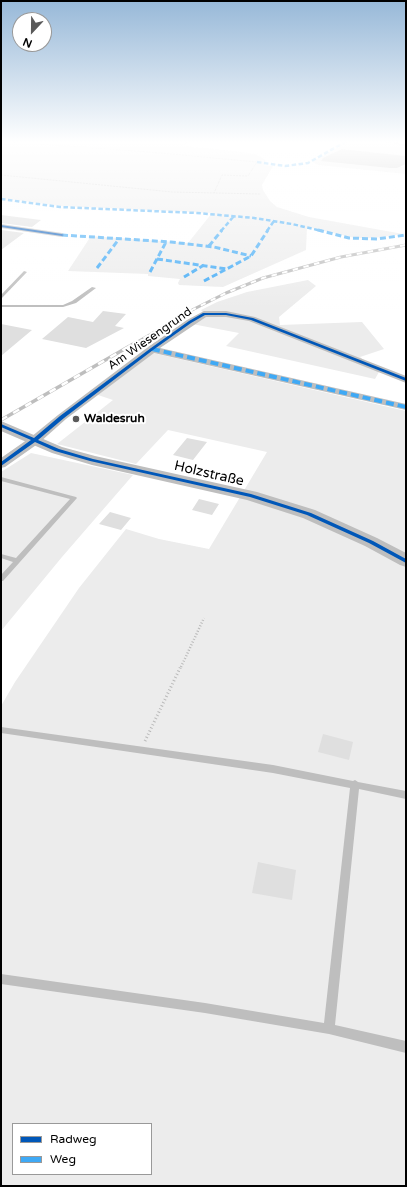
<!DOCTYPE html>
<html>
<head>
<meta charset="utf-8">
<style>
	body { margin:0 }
	#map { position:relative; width:407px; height:1187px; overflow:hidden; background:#fff; font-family:"Varela Round",sans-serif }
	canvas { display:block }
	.frame { position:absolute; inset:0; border:2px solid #000; pointer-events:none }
	.legend { position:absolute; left:12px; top:1123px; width:140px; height:52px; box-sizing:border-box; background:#fff; border:1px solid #999; margin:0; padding:5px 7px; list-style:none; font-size:12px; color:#000 }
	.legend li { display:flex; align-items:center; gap:8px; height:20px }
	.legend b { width:20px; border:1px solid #999 }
	.north { position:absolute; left:12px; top:12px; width:40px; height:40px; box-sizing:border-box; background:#fff; border:1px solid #999; border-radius:50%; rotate:202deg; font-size:11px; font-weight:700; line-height:16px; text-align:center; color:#000 }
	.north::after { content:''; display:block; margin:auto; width:14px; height:18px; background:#595959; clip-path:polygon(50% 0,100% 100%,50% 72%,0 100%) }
</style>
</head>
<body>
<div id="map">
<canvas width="407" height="1187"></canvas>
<div class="frame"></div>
<ul class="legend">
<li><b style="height:5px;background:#0057b8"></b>Radweg</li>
<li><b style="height:5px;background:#3fa9f5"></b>Weg</li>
</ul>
<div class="north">N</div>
</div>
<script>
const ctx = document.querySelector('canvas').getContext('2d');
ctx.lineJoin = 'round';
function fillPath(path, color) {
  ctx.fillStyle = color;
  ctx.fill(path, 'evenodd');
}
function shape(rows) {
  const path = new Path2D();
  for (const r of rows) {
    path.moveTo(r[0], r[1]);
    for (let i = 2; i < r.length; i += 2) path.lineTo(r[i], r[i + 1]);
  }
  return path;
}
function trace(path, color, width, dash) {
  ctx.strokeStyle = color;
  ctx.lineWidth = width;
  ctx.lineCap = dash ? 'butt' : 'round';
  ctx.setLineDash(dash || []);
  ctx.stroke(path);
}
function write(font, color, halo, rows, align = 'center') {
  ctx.font = font + ' "Varela Round",sans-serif';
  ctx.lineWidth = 4;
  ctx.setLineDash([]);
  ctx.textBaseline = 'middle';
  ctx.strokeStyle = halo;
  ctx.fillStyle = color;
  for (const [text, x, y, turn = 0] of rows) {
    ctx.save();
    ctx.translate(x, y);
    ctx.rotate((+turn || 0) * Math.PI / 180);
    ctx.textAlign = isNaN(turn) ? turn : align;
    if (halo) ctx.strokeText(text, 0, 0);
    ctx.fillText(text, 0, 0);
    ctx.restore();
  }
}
fillPath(shape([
	[1,142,187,142,184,146,242,152,257,155,267,161,264,165,273,166,262,185,263,190,270,201,277,207,309,217,403,234,373,238,355,238,307,227,306,250,223,287,179,285,178,283,180,279,148,276,148,274,68,271,91,236,188,243,212,213,61,206,1,198],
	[347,142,386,142,406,147,406,156,342,149,402,167,406,164,406,174,318,165,313,162],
	[308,280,316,286,279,317,280,325,362,322,384,349,360,357,379,372,375,379,226,346,239,333,192,324,206,316,201,310,217,302,247,292],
	[153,353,406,411,406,1186,1,1186,1,706,15,682,79,588,126,529,159,539,209,549,267,452,168,430,136,464,57,444,113,400,95,394],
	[13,1124,151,1124,151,1174,13,1174],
	[31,453,133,475,62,557,1,631,1,472]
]), '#ececec');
fillPath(shape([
	[342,149,406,156,406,164,397,168,390,168,321,161,323,158]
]), '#bfbfbf');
fillPath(shape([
	[1,215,41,220,32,227,1,223],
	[1,230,24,233,1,250],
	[103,311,126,314,115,326,124,328,86,348,42,339,68,317,93,322],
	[1,324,32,330,1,356],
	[187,438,207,442,193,460,173,455],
	[199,499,219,504,212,515,192,510],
	[110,512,131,518,121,530,99,524],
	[323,734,353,742,349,760,318,752],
	[258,862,296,870,292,900,252,893]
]), '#dfdfdf');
trace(shape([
	[10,142,149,152,257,162,248,176,222,175,214,193],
	[1,175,172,192,261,194]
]), '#b9b9b9', 1, [0.5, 1]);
trace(shape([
	[181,667,204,618]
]), '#b9b9b9', 2.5, [1, 2]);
trace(shape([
	[145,741,181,666]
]), '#b9b9b9', 3, [1, 2.5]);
fillPath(shape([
	[387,142,394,142,406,145,406,147,387,142],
	[24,271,27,272,1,299,1,295,24,271],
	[92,287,96,288,76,303,63,307,1,307,1,305,63,305,72,301,92,287],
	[1,477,76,497,77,498,3,581,1,581,1,575,13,562,1,558,1,554,16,558,70,499,1,481,1,477],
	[1,727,273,765,353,781,355,780,358,782,406,791,406,799,359,789,335,1025,406,1041,406,1053,329,1034,205,1013,1,984,1,974,205,1003,324,1023,350,788,273,773,1,733,1,727]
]), '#bebebe');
fillPath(shape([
	[1,224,62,233,66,235,62,237,1,228,1,224],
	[204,311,226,311,255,317,406,376,406,383,249,321,226,317,206,317,160,348,406,404,406,410,154,353,66,419,39,443,5,467,1,468,1,458,31,437,58,415,148,347,187,320,204,311]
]), '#bebebe');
fillPath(shape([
	[1,421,62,447,95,456,257,492,315,510,377,538,406,553,406,567,400,565,365,546,303,518,247,500,92,465,52,453,1,431,1,421]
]), '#bebebe');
const railFar1 = shape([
	[134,344,194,309,226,293,263,278,341,257,406,245]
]);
const rail = shape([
	[1,420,135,343]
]);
trace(railFar1, '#bebebe', 3);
trace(rail, '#bebebe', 3.5);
trace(railFar1, '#fff', 2, [5.5]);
trace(rail, '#fff', 2.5, [7]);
trace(shape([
	[257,162,285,166,308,163,345,142],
	[1,199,60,207,197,213,254,218,292,224,322,231],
	[221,231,234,216],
	[267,231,274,221]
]), '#3fa9f5', 2.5, [4.5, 2.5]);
trace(shape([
	[318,230,349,238,377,239,406,235],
	[62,235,171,242,214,247,251,256],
	[209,246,222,230],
	[157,259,227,269],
	[97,268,119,239],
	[150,272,166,242],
	[184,277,204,265],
	[204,281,251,256,268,230]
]), '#3fa9f5', 3, [6, 3]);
trace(shape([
	[152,349,406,407]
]), '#3fa9f5', 4, [8, 4]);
fillPath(shape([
	[1,225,62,234,64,235,62,236,1,227,1,225],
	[203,313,226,313,253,318,406,378,406,381,251,320,226,315,205,315,191,323,153,350,64,418,38,440,59,449,93,459,251,494,311,513,373,541,406,559,406,563,369,543,307,515,250,497,90,461,55,451,35,442,1,466,1,462,31,440,1,427,1,424,34,438,60,416,151,348,189,321,203,313]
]), '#0057b8');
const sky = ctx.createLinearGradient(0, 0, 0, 309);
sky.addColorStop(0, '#97b8d8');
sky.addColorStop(0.46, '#fff');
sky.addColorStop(1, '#ffffff00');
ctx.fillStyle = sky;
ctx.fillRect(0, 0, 407, 309);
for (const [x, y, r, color] of [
	[76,419,4,"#595959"]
]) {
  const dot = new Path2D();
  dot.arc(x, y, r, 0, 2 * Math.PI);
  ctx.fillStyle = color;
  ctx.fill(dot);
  trace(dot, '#fff', 1.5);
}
write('12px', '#000', '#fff', [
	["Am Wiesengrund",150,339,-35]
]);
write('bold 12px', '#000', '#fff', [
	["Waldesruh",84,419]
], 'left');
write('14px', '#000', '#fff', [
	["Holzstraße",209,474,13]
]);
</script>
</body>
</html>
